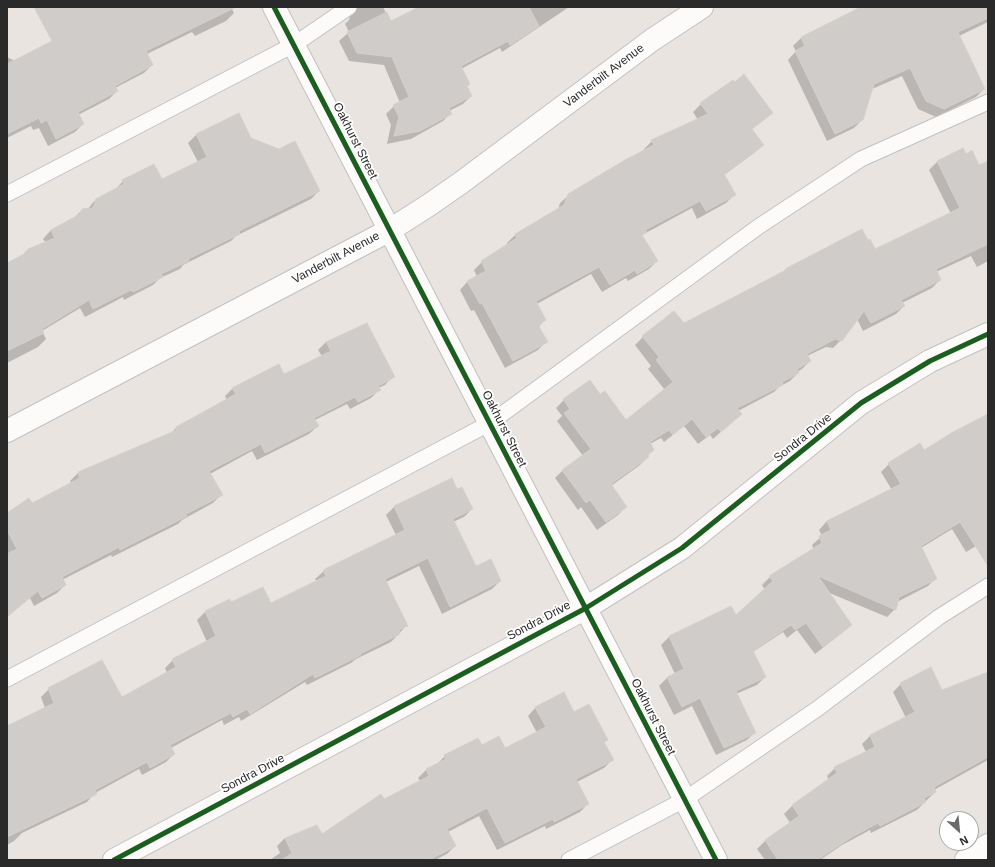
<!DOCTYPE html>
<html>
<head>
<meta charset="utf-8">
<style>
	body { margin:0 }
	#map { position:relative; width:995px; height:867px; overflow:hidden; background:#e9e4e0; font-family:Helvetica,sans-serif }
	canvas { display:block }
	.frame { position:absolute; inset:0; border:8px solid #2a2a2a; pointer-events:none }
	.north { position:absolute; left:939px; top:811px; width:40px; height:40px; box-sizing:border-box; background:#fff; border:1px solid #aaa; border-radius:50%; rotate:153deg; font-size:11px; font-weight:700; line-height:16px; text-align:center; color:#2a2a2a }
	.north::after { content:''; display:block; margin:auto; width:14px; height:18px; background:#6d6b6a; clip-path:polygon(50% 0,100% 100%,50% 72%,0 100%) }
</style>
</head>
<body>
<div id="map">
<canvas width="995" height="867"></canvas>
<div class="frame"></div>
<div class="north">N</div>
</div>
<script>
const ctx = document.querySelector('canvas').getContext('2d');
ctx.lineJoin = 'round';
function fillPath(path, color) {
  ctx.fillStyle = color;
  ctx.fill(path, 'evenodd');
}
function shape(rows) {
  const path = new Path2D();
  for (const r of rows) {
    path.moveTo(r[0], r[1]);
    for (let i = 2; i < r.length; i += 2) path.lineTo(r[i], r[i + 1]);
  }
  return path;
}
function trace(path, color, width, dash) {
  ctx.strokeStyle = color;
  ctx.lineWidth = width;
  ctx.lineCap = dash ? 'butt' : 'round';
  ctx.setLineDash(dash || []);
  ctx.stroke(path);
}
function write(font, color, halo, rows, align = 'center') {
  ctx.font = font + ' Helvetica,sans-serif';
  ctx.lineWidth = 3.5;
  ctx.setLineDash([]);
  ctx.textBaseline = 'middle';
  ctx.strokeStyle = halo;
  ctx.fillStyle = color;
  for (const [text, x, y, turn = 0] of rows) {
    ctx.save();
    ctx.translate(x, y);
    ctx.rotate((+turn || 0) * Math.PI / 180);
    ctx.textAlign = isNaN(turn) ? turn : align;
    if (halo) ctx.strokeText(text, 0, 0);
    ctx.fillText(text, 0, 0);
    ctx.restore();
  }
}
fillPath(shape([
	[81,7,231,7,234,13,226,21,195,36,192,32,147,54,152,65,144,73,115,88,117,91,109,99,78,115,83,124,75,132,48,146,39,128,33,130,31,126,7,138,7,57,15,61,71,32],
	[345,7,383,7,391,23,421,7,569,7,502,52,500,48,461,69,469,84,466,87,471,96,463,104,449,111,451,113,443,121,411,139,387,144,391,125,386,114,394,106,400,103,384,65,349,61,339,41,349,32,345,24,349,20,350,15],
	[861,7,988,7,988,22,959,36,984,89,976,97,936,117,918,109,902,76,872,89,862,120,854,128,827,141,788,60,796,51,793,46,801,38],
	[733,81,772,112,751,130,762,145,754,153,724,175,734,195,726,203,697,219,692,208,644,234,642,236,657,261,649,269,628,281,626,278,602,292,591,274,537,304,545,320,538,327,546,342,538,350,505,368,474,310,471,311,460,290,468,281,477,277,474,270,482,262,508,245,507,243,515,235,558,210,560,203,569,195,645,151,644,149,652,141,698,120,693,112,701,104],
	[196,135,251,138,319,191,311,199,236,236,231,241,183,265,180,269,160,278,153,285,124,300,123,297,85,317,80,308,42,331,46,339,38,347,7,363,7,264,21,257,28,249,46,243,43,239,51,230,74,218,82,210,87,210,96,199,115,190,123,181,161,181,198,162,188,143],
	[962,150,965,155,979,166,988,162,988,261,977,267,971,256,936,272,940,280,932,288,902,303,904,306,896,314,863,331,857,319,841,340,833,348,826,347,807,356,810,361,802,369,797,372,798,373,790,381,779,387,774,392,738,411,741,414,713,439,710,435,698,444,684,426,664,442,661,438,650,444,653,450,647,456,648,457,640,465,611,486,626,507,618,515,597,530,581,507,578,510,555,478,563,470,583,456,557,421,562,416,556,408,564,400,590,382,600,396,626,421,665,390,648,369,651,366,635,345,643,337,683,324,781,274,786,269,875,251,951,214,929,170,937,162],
	[326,342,393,376,385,385,378,388,379,390,371,398,350,409,347,404,315,420,318,426,309,434,257,460,252,451,210,474,221,495,213,503,182,520,178,524,112,557,111,555,62,580,65,585,57,593,34,606,30,598,7,617,7,514,31,504,71,483,70,481,78,473,170,434,176,428,227,400,225,396,233,388,284,376,322,356,318,350],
	[988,415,988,539,966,552,952,529,921,548,936,578,928,586,897,602,895,609,887,617,827,592,850,625,842,633,815,654,797,630,787,638,783,632,753,652,765,677,757,685,736,694,755,732,747,740,716,755,692,706,674,715,659,686,667,678,675,674,661,645,669,637,730,607,735,617,765,590,762,585,770,577,814,550,812,545,822,536,819,530,827,521,892,490,881,472,889,464,923,451],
	[457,490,472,509,464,517,453,522,476,567,500,581,492,589,442,614,419,566,386,582,407,625,391,642,356,659,351,663,307,685,305,682,241,721,239,717,224,725,222,720,171,748,174,754,166,762,142,775,139,769,95,793,87,802,22,833,14,841,7,845,7,737,45,708,41,697,49,689,121,698,167,673,165,668,173,660,207,642,197,620,205,612,229,600,231,603,270,604,317,582,315,579,324,571,396,535,386,515,394,507],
	[988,673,988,760,934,790,935,792,917,810,871,833,870,830,842,845,820,860,765,860,757,849,765,841,791,824,784,814,792,806,829,780,827,776,835,768,866,752,862,744,870,736,906,718,893,692,901,684,942,691],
	[536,707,573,714,604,742,612,760,604,768,577,782,588,804,580,812,546,829,545,826,497,850,479,816,448,832,455,846,447,854,435,860,270,860,280,853,277,846,285,838,321,835,383,800,420,781,418,778,426,770,437,764,445,756,481,746,505,749,537,733,528,716]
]), '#0003');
const building = shape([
	[34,7,236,7,146,51,153,65,115,86,118,91,78,112,84,124,56,139,47,120,41,123,39,118,7,134,7,64,52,41,34,7],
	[419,7,529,7,539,26,510,45,508,41,461,66,470,84,467,86,472,96,449,108,452,114,420,131,394,136,399,117,393,105,409,97,392,57,357,53,347,32,387,12,391,21,419,7],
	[861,7,988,7,988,18,958,32,985,89,944,109,926,101,910,68,874,84,863,120,835,134,795,51,805,46,801,37,861,7],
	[744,74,773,113,752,129,764,145,724,174,736,195,706,211,700,201,645,230,647,232,642,235,658,261,637,274,635,270,610,285,599,267,536,301,546,320,538,325,548,342,513,361,482,303,480,304,467,281,486,271,481,261,517,238,515,234,564,205,568,194,625,160,654,145,651,140,708,114,700,103,733,80,735,82,744,74],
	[239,113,251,138,279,149,295,141,320,191,239,231,240,234,188,259,189,261,161,274,163,277,133,292,131,290,93,309,89,300,42,329,44,333,7,351,7,263,26,253,28,249,55,238,51,230,80,214,82,209,93,208,96,199,124,184,122,180,154,164,162,179,207,157,196,134,239,113],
	[963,148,966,154,972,150,979,165,988,161,988,244,936,269,941,280,901,300,905,306,871,323,864,311,842,341,835,339,807,354,811,361,797,369,799,373,782,382,783,385,737,408,742,414,721,432,718,428,706,437,692,419,673,435,669,430,650,442,654,450,648,455,649,457,611,484,627,507,606,522,590,500,586,503,562,470,591,449,564,413,570,409,563,399,590,380,600,394,605,391,626,420,673,382,656,360,659,357,642,336,674,311,684,323,786,270,785,269,862,229,868,240,870,239,875,249,960,208,937,161,963,148],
	[367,323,395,377,378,386,381,390,358,402,355,397,314,418,319,426,265,453,261,444,209,471,223,495,186,514,187,516,120,550,119,547,62,577,66,585,42,598,38,591,7,616,7,554,17,549,7,530,7,513,29,498,32,503,80,478,78,472,177,430,176,427,236,394,232,388,279,364,284,374,331,351,326,342,367,323],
	[988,414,988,566,960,522,921,546,937,579,899,597,896,610,818,576,852,625,823,647,806,623,795,630,791,625,753,651,766,677,736,691,756,733,724,748,700,698,682,707,667,677,684,669,669,636,731,606,736,615,773,581,769,576,822,543,819,536,831,530,827,521,901,484,888,463,920,443,924,450,953,432,988,414],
	[452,478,457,489,462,487,473,509,453,519,476,566,491,559,501,581,450,607,428,558,385,579,408,626,399,630,400,634,360,654,361,655,315,678,313,674,250,714,247,709,233,717,231,713,170,745,175,754,150,768,147,762,95,790,97,794,7,837,7,726,54,703,48,688,102,660,122,697,176,667,172,659,216,636,205,611,230,599,231,602,263,587,271,603,326,576,323,570,405,530,394,506,452,478],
	[931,667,942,690,988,672,988,757,934,787,936,792,924,798,926,802,880,826,878,823,852,837,817,860,778,860,765,840,799,816,792,805,837,773,834,767,875,747,870,735,915,712,900,683,931,667],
	[564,692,574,712,589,704,608,740,604,742,614,760,576,779,589,804,554,822,553,819,505,843,487,808,447,829,456,846,429,860,282,860,292,853,285,838,317,825,322,834,381,794,384,799,429,776,426,769,446,759,444,755,478,738,482,745,499,736,505,748,546,727,535,707,564,692]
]);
fillPath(building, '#cfccc9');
trace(building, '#d4d0cc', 1);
const service = shape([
	[7,194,295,44,349,7],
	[7,679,490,423,758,227,861,159,988,102],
	[569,860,684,800,817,709,939,617,988,586]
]);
const minor = shape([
	[274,7,716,860],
	[7,431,390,230,429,205,462,182,652,40,702,7],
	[114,860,586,608,682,548,861,403,930,361,988,334],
	[966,860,988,845]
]);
trace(service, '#c2c1c2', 17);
trace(minor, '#c2c1c2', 24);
trace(service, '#fcfbfa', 15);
trace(minor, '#fcfbfa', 22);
trace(shape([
	[274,7,716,860],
	[114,860,586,608,682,548,861,403,930,361,988,334]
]), '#1b5e20', 5);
write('12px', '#2a2a2a', '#fff', [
	["Vanderbilt Avenue",604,76,-37],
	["Oakhurst Street",355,141,63],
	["Vanderbilt Avenue",336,258,-28],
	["Oakhurst Street",504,429,63],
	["Sondra Drive",803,438,-39],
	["Sondra Drive",539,621,-28],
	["Oakhurst Street",653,717,63],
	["Sondra Drive",253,774,-28]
]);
</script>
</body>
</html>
